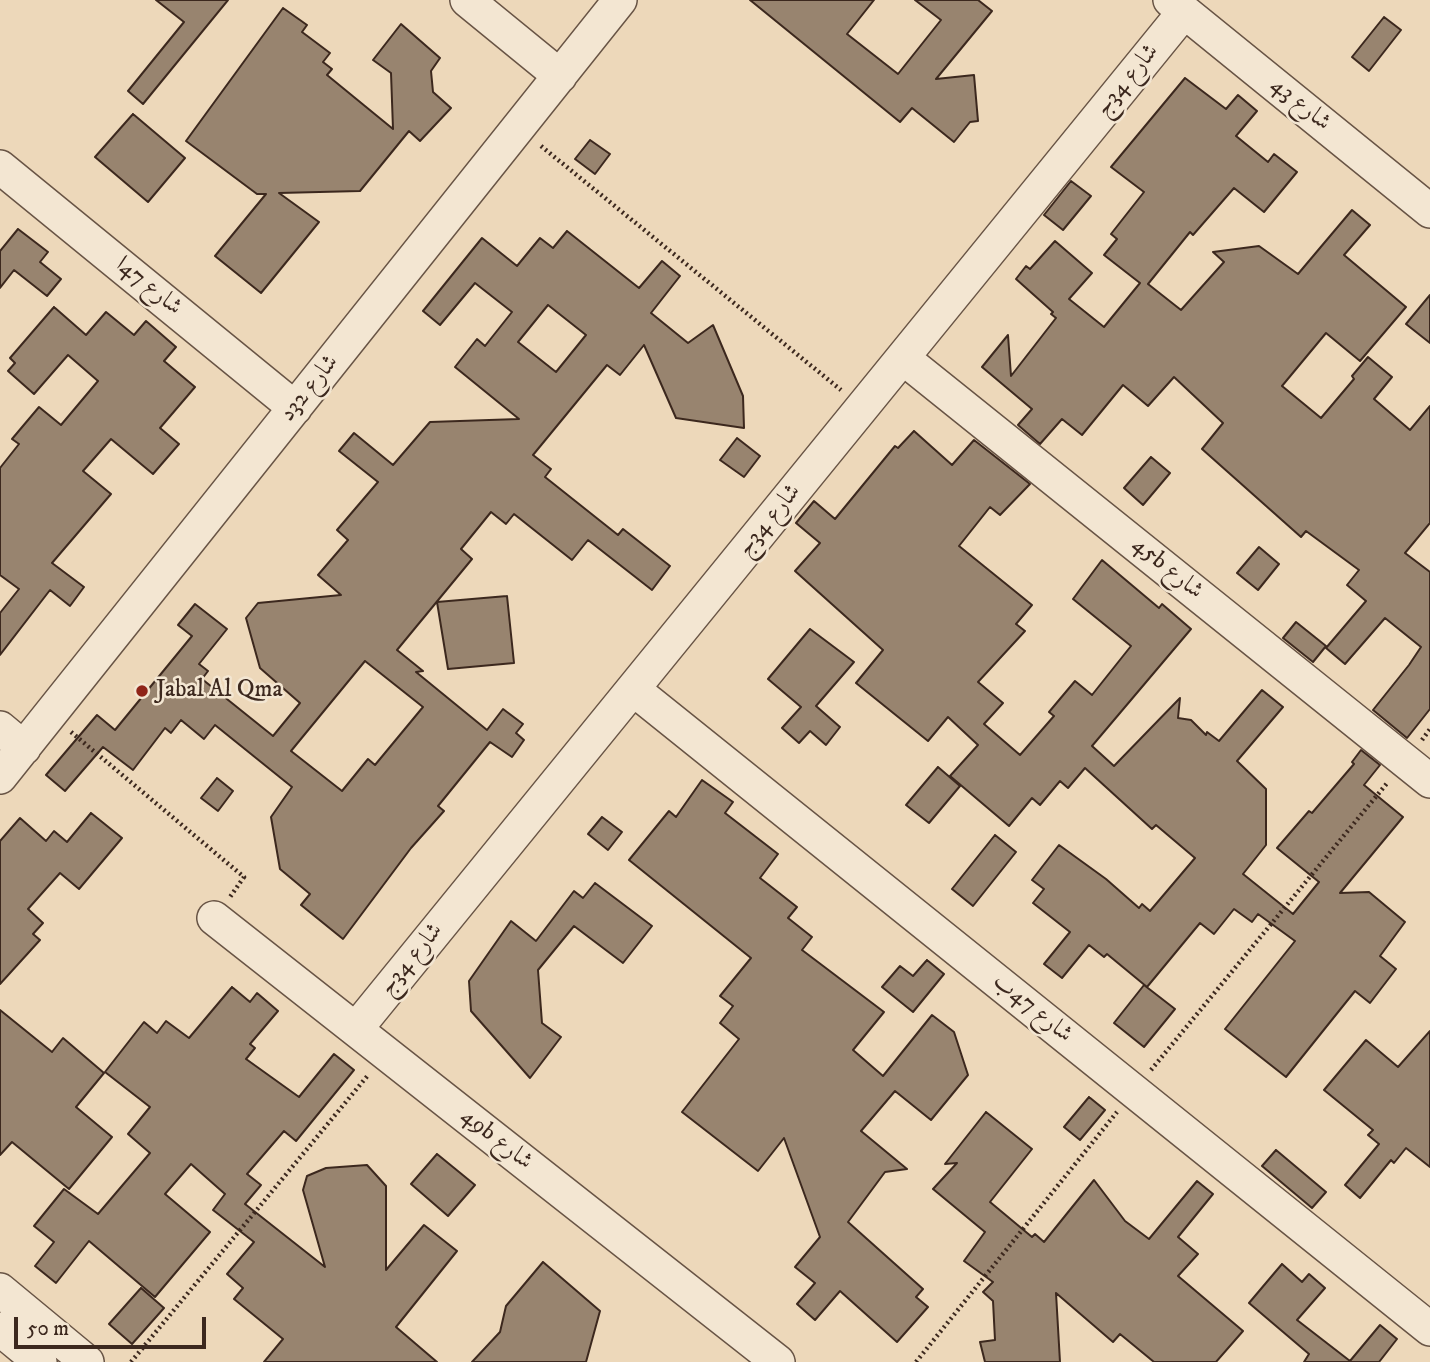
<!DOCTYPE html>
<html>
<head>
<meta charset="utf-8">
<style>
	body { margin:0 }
	#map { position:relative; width:1430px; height:1362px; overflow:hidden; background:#edd8ba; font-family:"IM FELL DW Pica",serif }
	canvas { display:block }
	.scale { position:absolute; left:14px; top:1317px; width:192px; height:32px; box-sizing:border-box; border:4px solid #3c281e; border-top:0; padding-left:9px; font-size:21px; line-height:24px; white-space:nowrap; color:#3c281e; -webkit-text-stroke:5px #f3e6d2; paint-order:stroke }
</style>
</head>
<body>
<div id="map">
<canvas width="1430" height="1362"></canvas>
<div class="scale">50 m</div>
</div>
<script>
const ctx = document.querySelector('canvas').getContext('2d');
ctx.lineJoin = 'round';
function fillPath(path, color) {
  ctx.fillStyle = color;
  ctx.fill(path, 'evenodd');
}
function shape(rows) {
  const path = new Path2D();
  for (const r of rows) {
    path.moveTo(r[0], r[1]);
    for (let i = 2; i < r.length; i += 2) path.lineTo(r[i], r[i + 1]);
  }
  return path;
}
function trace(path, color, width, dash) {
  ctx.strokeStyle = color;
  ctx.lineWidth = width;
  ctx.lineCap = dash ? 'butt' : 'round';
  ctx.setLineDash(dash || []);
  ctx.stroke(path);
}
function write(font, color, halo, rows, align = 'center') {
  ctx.font = font + ' "IM FELL DW Pica",Amiri,serif';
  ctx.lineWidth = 5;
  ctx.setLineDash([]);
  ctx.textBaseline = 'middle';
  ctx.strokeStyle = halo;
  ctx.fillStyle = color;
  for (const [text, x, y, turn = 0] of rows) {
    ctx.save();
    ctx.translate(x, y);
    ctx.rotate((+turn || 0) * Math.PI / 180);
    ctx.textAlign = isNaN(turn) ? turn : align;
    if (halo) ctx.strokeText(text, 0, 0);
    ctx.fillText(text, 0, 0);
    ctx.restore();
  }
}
const building = shape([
	[156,0,228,0,143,104,128,91,184,22,156,0],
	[750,0,874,0,847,34,898,74,941,20,915,0,978,0,992,11,936,79,974,75,978,121,970,122,954,142,912,108,900,122,750,0],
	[283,8,307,25,302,32,330,53,323,62,332,69,327,75,393,129,391,73,373,60,401,24,440,58,431,71,433,92,451,108,420,141,409,131,360,191,279,193,319,222,261,293,215,256,266,194,257,194,186,141,283,8],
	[1384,17,1401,30,1369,71,1352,57,1384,17],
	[1185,78,1226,109,1238,95,1257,111,1236,136,1268,162,1274,154,1297,172,1264,212,1234,188,1193,235,1190,232,1148,284,1181,310,1224,262,1213,252,1259,246,1298,274,1352,210,1370,225,1344,255,1406,307,1360,361,1326,333,1282,386,1321,418,1354,379,1352,376,1368,357,1392,377,1374,399,1410,430,1430,406,1430,523,1405,553,1430,572,1430,709,1407,738,1373,710,1409,665,1421,647,1385,618,1345,664,1326,648,1366,601,1347,585,1359,570,1306,531,1301,537,1202,449,1223,423,1174,377,1148,406,1123,385,1082,435,1062,419,1040,444,1018,425,1032,409,982,367,1008,335,1011,376,1056,318,1051,314,1053,312,1016,279,1026,266,1030,269,1055,241,1092,273,1069,299,1104,327,1140,283,1104,255,1117,239,1111,234,1144,192,1111,167,1185,78],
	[133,114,185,158,148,202,95,157,133,114],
	[590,140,610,154,595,174,575,159,590,140],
	[1071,181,1091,196,1063,230,1044,215,1071,181],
	[18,229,48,252,40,262,61,279,47,296,14,270,0,288,0,251,18,229],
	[567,231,639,288,662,261,680,276,651,313,688,343,713,325,743,396,744,428,676,418,644,345,620,375,607,365,533,455,551,469,545,477,618,535,623,529,670,566,652,590,588,540,572,560,514,514,506,524,491,512,461,549,472,559,397,650,423,671,416,672,487,730,503,709,523,724,516,733,524,740,512,757,490,742,438,806,444,811,411,848,343,939,301,905,310,894,280,869,271,817,292,787,215,725,204,739,181,720,171,733,165,728,133,770,103,747,65,791,46,775,97,715,115,730,192,636,178,625,195,604,227,629,199,664,208,671,202,679,273,736,300,703,260,668,246,618,258,603,341,595,318,575,348,540,337,530,378,482,339,451,354,433,393,465,430,422,519,419,455,367,477,339,485,346,512,312,475,283,440,325,423,311,482,238,517,266,540,238,553,248,567,231],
	[548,305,586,335,556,372,518,342,548,305],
	[365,661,423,707,375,765,368,759,342,791,291,751,365,661],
	[1430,295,1430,343,1406,324,1430,295],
	[54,307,86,335,106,312,134,335,146,321,176,347,164,361,195,387,160,428,179,444,153,474,111,439,83,471,111,494,52,563,84,587,70,606,50,590,0,655,0,613,19,589,0,575,0,468,19,444,12,439,39,407,61,425,98,381,68,355,34,394,8,371,15,363,10,358,54,307],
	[914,431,952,465,974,440,1030,484,1000,515,990,507,959,546,1032,605,1016,624,1025,631,978,682,1003,703,984,724,1020,755,1054,716,1049,712,1075,681,1092,695,1131,646,1073,599,1102,560,1159,608,1162,604,1191,629,1092,746,1114,766,1180,698,1178,718,1191,720,1206,735,1207,732,1219,741,1262,690,1283,707,1237,761,1266,789,1266,845,1243,874,1293,914,1319,882,1277,848,1309,811,1312,813,1354,764,1352,762,1361,750,1380,765,1364,785,1403,817,1340,893,1369,892,1405,922,1380,956,1396,969,1370,1003,1355,991,1286,1077,1225,1029,1295,941,1258,914,1252,922,1234,909,1214,934,1200,923,1147,987,1107,954,1104,957,1089,945,1062,978,1044,964,1070,932,1033,903,1044,889,1032,880,1059,845,1106,879,1139,908,1142,904,1150,911,1195,858,1156,825,1152,829,1085,768,1068,788,1060,781,1040,805,1032,798,1009,826,950,776,978,745,948,717,928,741,856,683,883,650,795,571,820,543,796,523,814,501,835,519,895,446,898,448,914,431],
	[737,438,760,456,744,477,720,460,737,438],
	[1151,457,1170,473,1143,505,1124,488,1151,457],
	[1259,547,1279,564,1258,590,1237,573,1259,547],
	[507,596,514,663,448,669,437,602,507,596],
	[1296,622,1326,646,1313,662,1283,638,1296,622],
	[810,629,854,662,816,706,840,727,826,745,810,731,799,743,782,728,801,707,768,679,810,629],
	[938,767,960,786,929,823,906,805,938,767],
	[217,778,233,791,218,811,201,798,217,778],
	[702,780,733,802,725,813,778,854,760,878,797,907,788,918,812,937,802,950,884,1012,853,1050,883,1076,932,1015,954,1032,968,1075,931,1120,895,1091,861,1131,907,1169,885,1172,848,1222,923,1289,916,1297,928,1307,897,1342,840,1291,815,1320,797,1304,815,1283,795,1267,820,1237,784,1138,758,1171,682,1112,739,1039,720,1023,733,1006,720,996,751,958,629,860,669,811,676,817,702,780],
	[91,813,122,838,79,889,60,873,28,909,43,923,33,934,40,940,0,984,0,841,20,818,46,841,54,831,67,842,91,813],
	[602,817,622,832,608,850,588,834,602,817],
	[995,835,1016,852,973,906,952,889,995,835],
	[595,883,652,926,623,963,574,926,538,970,542,1023,561,1037,530,1078,471,1011,469,981,511,921,536,941,574,891,583,898,595,883],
	[927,960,944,974,913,1012,882,987,900,966,913,976,927,960],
	[1144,985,1175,1009,1144,1047,1114,1023,1144,985],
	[232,987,250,1002,257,993,278,1011,250,1044,255,1048,246,1059,299,1097,334,1054,354,1070,296,1141,284,1131,247,1174,261,1185,245,1204,325,1267,303,1190,307,1176,326,1168,367,1165,386,1186,386,1270,424,1225,457,1251,396,1327,437,1362,264,1362,283,1339,234,1299,243,1288,227,1274,254,1242,213,1210,225,1194,191,1164,165,1194,210,1232,155,1297,89,1241,56,1283,35,1266,54,1242,34,1226,64,1189,98,1214,150,1153,128,1134,150,1107,105,1072,144,1022,157,1033,166,1021,189,1038,232,987],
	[0,1010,52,1052,63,1038,104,1073,76,1107,112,1137,69,1189,12,1142,0,1155,0,1010],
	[1430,1031,1430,1167,1406,1148,1394,1163,1391,1160,1360,1198,1345,1185,1379,1144,1368,1135,1373,1130,1324,1090,1366,1040,1398,1067,1430,1031],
	[1089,1097,1105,1110,1080,1140,1064,1127,1089,1097],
	[986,1112,1032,1149,990,1202,1032,1237,1035,1234,1044,1242,1094,1180,1125,1221,1149,1239,1197,1181,1213,1194,1178,1237,1198,1254,1178,1276,1243,1331,1216,1362,1154,1362,1120,1334,1113,1342,1056,1293,1060,1362,985,1362,980,1342,995,1340,993,1301,983,1292,993,1282,964,1261,985,1232,933,1189,957,1163,945,1164,986,1112],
	[1276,1150,1326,1192,1312,1208,1262,1166,1276,1150],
	[437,1154,475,1185,448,1216,411,1184,437,1154],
	[543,1262,600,1311,586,1362,472,1362,500,1332,506,1306,543,1262],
	[1282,1264,1302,1282,1309,1274,1325,1288,1297,1320,1350,1361,1380,1325,1397,1339,1379,1362,1304,1362,1309,1354,1249,1303,1282,1264],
	[141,1288,164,1308,132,1344,109,1324,141,1288]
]);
fillPath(building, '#98846f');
trace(building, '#3c281e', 2);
const minor = shape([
	[467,0,560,76],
	[1170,0,1430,211],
	[0,167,295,408],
	[903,358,1430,781],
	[633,689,1430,1329],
	[0,728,24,748],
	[0,777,620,0],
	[214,918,778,1362],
	[356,1029,1184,12],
	[0,1290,87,1362],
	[0,1329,40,1362]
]);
trace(minor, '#685445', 36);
trace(shape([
	[541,146,841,390],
	[71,732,244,877,230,897],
	[1422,740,1430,729],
	[1151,1070,1388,782],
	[131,1362,369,1074],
	[916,1362,1117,1112]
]), '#3c281e', 4.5, [2, 3.5]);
trace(minor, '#f3e6d2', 33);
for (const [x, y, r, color] of [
	[142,691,7,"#8f2418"]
]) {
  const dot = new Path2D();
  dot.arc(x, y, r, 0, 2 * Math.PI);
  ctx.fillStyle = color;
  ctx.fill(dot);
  trace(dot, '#f3e6d2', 2.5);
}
write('24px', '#3c281e', '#f3e6d2', [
	["شارع 34ج",1128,81,-51],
	["شارع 43",1300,105,39],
	["شارع 47ا",148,287,39],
	["شارع 32د",310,389,-51],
	["شارع 34ج",770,521,-51],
	["45b شارع",1167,569,39],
	["شارع 34ج",412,960,-51],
	["شارع 47ب",1032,1009,39],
	["49b شارع",496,1140,38]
]);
write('24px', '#3c281e', '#f3e6d2', [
	["Jabal Al Qma",156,691]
], 'left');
</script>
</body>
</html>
